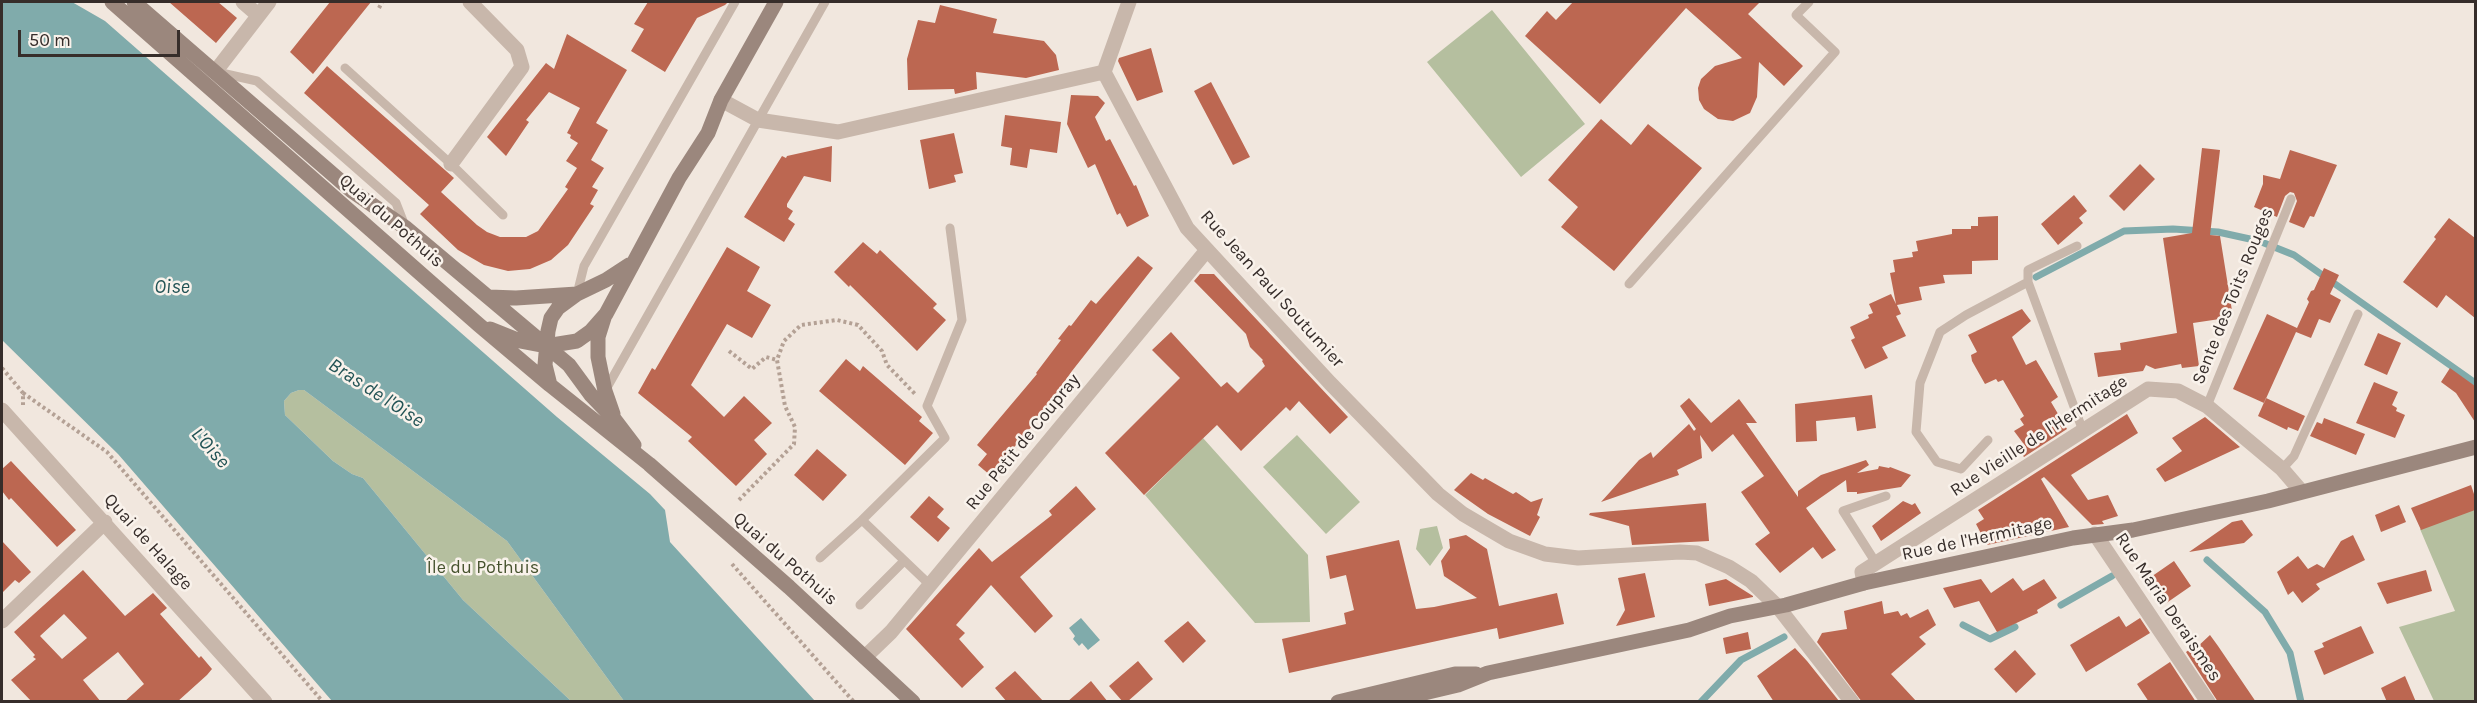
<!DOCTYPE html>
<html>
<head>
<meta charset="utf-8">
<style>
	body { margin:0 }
	#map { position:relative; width:2477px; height:703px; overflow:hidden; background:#f1e7de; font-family:Karla,sans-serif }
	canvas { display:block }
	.frame { position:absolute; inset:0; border:3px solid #362d2a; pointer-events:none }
	.scale { position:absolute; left:18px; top:30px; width:162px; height:27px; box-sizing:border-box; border:3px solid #362d2a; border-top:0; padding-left:8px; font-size:18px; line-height:21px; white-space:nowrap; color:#362d2a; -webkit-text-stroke:4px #f9f2eb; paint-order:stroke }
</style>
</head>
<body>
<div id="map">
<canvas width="2477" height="703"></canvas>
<div class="frame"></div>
<div class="scale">50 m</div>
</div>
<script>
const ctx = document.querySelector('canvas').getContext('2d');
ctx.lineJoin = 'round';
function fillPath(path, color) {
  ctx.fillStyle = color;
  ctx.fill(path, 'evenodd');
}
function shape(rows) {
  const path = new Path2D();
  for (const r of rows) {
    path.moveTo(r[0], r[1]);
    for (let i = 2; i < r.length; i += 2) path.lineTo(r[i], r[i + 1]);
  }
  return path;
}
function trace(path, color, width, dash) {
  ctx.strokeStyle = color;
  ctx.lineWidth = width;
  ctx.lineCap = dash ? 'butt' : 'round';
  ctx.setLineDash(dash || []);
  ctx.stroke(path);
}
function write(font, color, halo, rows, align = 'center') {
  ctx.font = font + ' Karla,sans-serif';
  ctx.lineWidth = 5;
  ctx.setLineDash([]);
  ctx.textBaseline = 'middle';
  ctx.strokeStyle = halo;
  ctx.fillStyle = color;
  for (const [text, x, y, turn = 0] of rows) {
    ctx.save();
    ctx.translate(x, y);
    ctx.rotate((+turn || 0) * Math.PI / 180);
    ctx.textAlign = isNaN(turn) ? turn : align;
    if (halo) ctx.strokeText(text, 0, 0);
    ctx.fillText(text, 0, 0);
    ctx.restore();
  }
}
fillPath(shape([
	[1492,10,1585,124,1521,177,1427,62],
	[299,390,304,390,507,541,624,701,571,701,463,600,363,478,352,474,333,461,285,415,284,401,291,393],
	[1297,435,1360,502,1326,534,1263,467],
	[1203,438,1308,555,1310,622,1255,623,1145,495],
	[2475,509,2475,701,2434,701,2399,627,2455,611,2420,529],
	[1437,526,1443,548,1430,566,1416,549,1420,529]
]), '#b5bf9f');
fillPath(shape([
	[2,2,72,2,105,21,557,417,650,494,665,510,670,542,815,701,624,701,507,541,304,390,299,390,291,393,284,401,285,415,333,461,352,474,363,478,463,600,571,701,332,701,118,454,2,340],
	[1081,618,1100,640,1088,650,1082,643,1079,646,1073,639,1075,636,1069,628]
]), '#80abab');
trace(shape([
	[2036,277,2124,231,2173,229,2218,232,2259,241,2294,255,2474,382],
	[2207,560,2265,612,2290,653,2301,702],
	[2061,605,2112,576],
	[1963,625,1990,639,2015,627],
	[1701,702,1741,660,1784,637]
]), '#80abab', 7);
fillPath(shape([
	[169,2,218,2,237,18,216,43],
	[330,2,371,2,313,74,290,52],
	[648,2,728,2,725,5,697,18,665,72,631,51,644,29,634,24],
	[1573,2,1760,2,1748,14,1803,66,1784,86,1759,62,1757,97,1750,113,1733,121,1718,119,1704,109,1699,100,1698,88,1701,79,1715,66,1742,58,1686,8,1600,104,1525,36,1547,11,1556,20],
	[940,5,997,19,993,33,1044,41,1056,55,1059,70,1026,78,976,72,977,89,955,94,954,89,908,90,907,59,918,20,935,23],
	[567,34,627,70,596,123,608,130,591,160,604,168,592,187,598,190,590,204,594,206,568,245,551,260,530,269,508,271,484,265,458,250,420,214,429,205,304,93,327,66,454,178,441,192,477,225,487,232,500,237,526,237,538,231,568,189,565,187,577,168,566,161,578,143,570,138,571,135,567,133,580,108,549,92,526,120,529,122,506,156,487,137,546,63,554,69],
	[1151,48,1163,92,1137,101,1118,61,1119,58],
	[1211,82,1250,157,1233,165,1194,91],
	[1071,95,1098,96,1105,103,1095,117,1106,141,1110,139,1134,186,1136,185,1149,216,1127,227,1120,213,1117,215,1095,164,1088,168,1067,124],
	[1005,115,1061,122,1057,153,1030,149,1027,168,1010,165,1012,148,1001,146],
	[1601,119,1631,145,1648,124,1702,168,1614,271,1561,227,1578,207,1548,180],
	[954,133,963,173,954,175,956,182,929,189,920,140],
	[832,146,831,182,804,176,787,204,787,207,793,211,788,219,795,224,784,242,744,217,782,156,786,158,787,156],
	[2202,148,2220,150,2210,235,2220,236,2233,317,2193,323,2199,366,2182,368,2181,364,2155,369,2146,365,2143,371,2098,377,2094,353,2121,350,2120,343,2177,333,2163,238,2192,233],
	[2290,150,2337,165,2314,217,2310,216,2304,228,2289,222,2297,201,2294,193,2290,192,2285,196,2277,217,2254,207,2263,184,2263,175,2280,179],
	[2140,164,2155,179,2124,211,2109,196],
	[2074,195,2087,211,2079,218,2083,223,2058,245,2041,224],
	[1998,216,1998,260,1972,261,1972,274,1943,275,1945,283,1919,287,1922,300,1897,305,1901,314,1896,316,1906,336,1882,347,1888,358,1865,369,1851,340,1855,338,1850,327,1869,318,1868,315,1873,313,1869,304,1891,294,1896,304,1890,273,1895,272,1893,260,1913,257,1912,252,1918,251,1916,241,1952,234,1952,229,1971,229,1971,226,1978,226,1978,217],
	[2449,218,2475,238,2475,318,2446,295,2437,308,2403,282,2436,239,2434,237],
	[863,242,877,254,880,250,937,304,933,308,946,320,917,351,850,285,849,287,834,272],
	[727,247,760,267,747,291,771,305,752,338,727,324,691,385,724,417,744,396,772,423,754,440,767,454,736,486,688,441,692,437,638,393,652,368,655,370],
	[1138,256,1153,268,1072,371,1034,424,990,475,978,465,987,454,977,445,1037,374,1036,373,1061,340,1058,339,1069,325,1071,326,1091,300,1096,304],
	[2324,268,2339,275,2330,294,2341,300,2330,323,2319,319,2311,338,2296,332,2264,403,2233,389,2267,314,2297,328,2309,302,2307,299,2311,291,2314,290],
	[1200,274,1214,274,1348,417,1330,434,1299,401,1290,411,1286,407,1241,451,1217,425,1144,495,1105,453,1180,378,1152,350,1171,332,1221,387,1227,382,1238,393,1265,366,1262,361,1263,360,1250,347,1246,334,1194,281],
	[2022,309,2031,321,2012,337,2026,365,2036,360,2058,397,2051,402,2067,429,2024,457,2020,452,2026,447,2014,431,2024,425,2020,419,2024,416,2003,380,1998,382,1996,379,1985,384,1972,361,1971,355,1977,352,1968,335],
	[2378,333,2401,343,2387,375,2364,365],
	[846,359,860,371,863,366,922,417,919,421,933,433,905,465,819,391],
	[2450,368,2475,386,2475,422,2456,393,2441,382],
	[2374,382,2398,392,2392,405,2397,408,2396,411,2405,415,2395,438,2356,423],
	[1872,395,1876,428,1857,431,1855,417,1816,421,1817,441,1796,442,1795,404],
	[1689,398,1711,423,1739,399,1757,423,1746,423,1798,497,1798,491,1821,475,1866,460,1869,465,1857,473,1878,469,1879,466,1889,468,1890,467,1911,475,1901,487,1857,494,1857,492,1847,492,1846,480,1806,508,1836,550,1822,559,1813,547,1780,573,1755,544,1770,533,1741,492,1764,476,1733,434,1712,452,1700,435,1702,458,1677,470,1679,475,1601,502,1639,460,1651,452,1653,458,1689,424,1694,431,1696,429,1680,406],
	[2266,398,2305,416,2298,431,2288,427,2287,430,2258,416],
	[2127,414,2138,433,2071,475,2088,500,2108,495,2118,516,2102,521,2104,524,2092,525,2044,477,2041,479,2069,527,1987,545,1976,524,1984,519,1978,510],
	[2205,417,2240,447,2165,482,2156,469,2182,451,2172,438],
	[2324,418,2365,434,2356,455,2310,436,2317,422,2322,424],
	[817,449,847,475,823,501,794,475],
	[11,461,76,530,57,547,11,498,9,500,2,491,2,469],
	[1471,473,1483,480,1485,478,1513,494,1516,492,1531,502,1543,498,1537,515,1540,517,1530,536,1488,514,1454,490],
	[2471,485,2475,497,2475,510,2421,530,2411,508],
	[1076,486,1096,509,1020,577,1053,616,1035,633,991,585,956,625,965,633,959,639,984,667,962,688,906,629,979,548,992,562,1052,515,1049,511],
	[929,496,944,509,937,517,950,528,938,542,910,517],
	[1903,501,1912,505,1915,503,1921,513,1881,541,1872,526],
	[1706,503,1709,541,1632,545,1629,526,1589,515,1590,513],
	[2399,505,2406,522,2381,532,2375,515],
	[2242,520,2253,535,2244,543,2189,552,2232,522],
	[1466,535,1487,549,1499,606,1557,593,1564,624,1499,639,1497,628,1289,673,1282,639,1346,624,1344,613,1354,610,1346,575,1330,579,1326,556,1399,540,1416,609,1434,607,1477,598,1444,576,1441,561,1450,548,1449,539],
	[2353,535,2365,560,2316,584,2320,589,2302,603,2293,591,2288,595,2277,572,2298,556,2308,569,2317,564,2324,568,2341,541],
	[2,541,31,572,19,583,15,580,2,593],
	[2174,561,2191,586,2165,604,2148,579],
	[83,570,125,616,153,593,167,608,160,614,199,658,201,656,212,669,207,675,177,702,124,702,144,684,118,652,83,680,101,702,32,702,11,680,36,659,33,657,35,655,14,632],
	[64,614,87,638,62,659,40,636],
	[2426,570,2432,591,2387,604,2377,583],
	[1645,573,1655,617,1616,626,1625,610,1618,578],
	[2013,578,2023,591,2044,579,2057,598,2037,610,2038,613,1997,632,1979,601,1954,608,1943,588,1981,579,1991,593],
	[1726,579,1753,596,1753,597,1709,606,1705,584],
	[1882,601,1884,614,1898,611,1901,616,1907,613,1910,618,1928,609,1936,625,1919,637,1926,644,1891,674,1917,702,1862,702,1817,642,1822,633,1847,629,1844,611],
	[2119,616,2126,627,2140,618,2150,633,2086,672,2070,645],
	[1188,621,1206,641,1183,663,1164,641],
	[2361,626,2374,653,2324,675,2314,651,2324,647,2322,643],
	[1748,632,1751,649,1726,654,1723,638],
	[2210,635,2218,646,2256,702,2218,702,2186,652,2193,647,2195,649],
	[1795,648,1807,661,1839,701,1774,702,1757,676],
	[2015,650,2036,674,2016,693,1994,669],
	[1138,661,1153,679,1127,702,1123,702,1109,686],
	[2170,662,2196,702,2149,702,2137,684],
	[1015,671,1044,702,1007,702,995,688],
	[2405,676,2416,702,2387,702,2381,688],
	[1091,681,1108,702,1067,702]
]), '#bc6751');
trace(shape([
	[379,8,382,2],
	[729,351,752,369,766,357,777,360],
	[2,368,23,393,23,405],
	[23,393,107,452,323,702],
	[739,500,794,444,795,427,785,406,777,360,784,341,801,325,837,320,858,325,882,351,887,365,916,395],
	[732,564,854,702]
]), '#b4a195', 4, [3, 3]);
trace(shape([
	[345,68,451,164,503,215],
	[217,72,257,81,396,203,405,226],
	[2028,282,2028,270,2077,246],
	[1629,284,1835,52,1796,15,1809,2],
	[577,294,584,266,735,2],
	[605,391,825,2],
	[2207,406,2291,199],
	[1988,440,1961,469,1937,462,1916,432,1920,383,1940,332,1966,315,2028,282,2083,431],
	[2282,469,2294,456,2358,314],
	[820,558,862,520],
	[1876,563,1843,511,1886,496],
	[930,585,862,520,945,438,927,406,962,320,950,228],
	[860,605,904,561]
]), '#c8b7ab', 9);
trace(shape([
	[243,2,258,15],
	[215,72,269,2],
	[1104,72,1129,2],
	[721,100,758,120,838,132,1104,72,1187,228,1330,383,1438,494,1463,514,1509,541,1545,554,1578,558,1680,552,1697,553,1729,567,1751,581,1778,607,1852,702],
	[451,164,522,67,517,50,470,2],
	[2,410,265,702],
	[2095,534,2208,702],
	[1864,583,1862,572,2148,389,2178,391,2207,406,2282,469,2301,491],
	[2,621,105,522],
	[865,657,891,632,1207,250]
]), '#c8b7ab', 15);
trace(shape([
	[112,2,479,325,550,385,649,464,789,587,913,702],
	[134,2,352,191,406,228,569,365,591,395,615,420,634,445],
	[489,297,516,298,577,294],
	[604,318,598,337,598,357,605,391,613,414],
	[490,329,520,341,546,346,577,341,591,331,606,314,679,178,708,133,721,100,776,2],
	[550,385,545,365,548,331,551,318,558,308,577,294,606,280,629,265],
	[1338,702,1455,674,1476,674],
	[1386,702,1458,685,1488,673,1689,630,1730,616,1786,605,1864,583,2073,538,2133,530,2268,501,2476,447]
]), '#9b877d', 15);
write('18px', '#362d2a', '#f9f2eb', [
	["Quai du Pothuis",391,221,41],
	["Rue Jean Paul Soutumier",1272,289,48],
	["Sente des Toits Rouges",2233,296,-68],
	["Rue Vieille de l'Hermitage",2039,436,-33],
	["Rue Petit de Coupray",1023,442,-51],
	["Rue de l'Hermitage",1977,539,-12],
	["Quai de Halage",148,542,48],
	["Quai du Pothuis",785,559,41],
	["Rue Maria Deraismes",2168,607,56]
]);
write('18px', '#47532f', '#f9f2eb', [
	["Île du Pothuis",483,568]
]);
write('italic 20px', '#225355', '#f9f2eb', [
	["Oise",172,287],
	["Bras de l'Oise",376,393,33],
	["L'Oise",210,448,48]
]);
</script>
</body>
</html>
